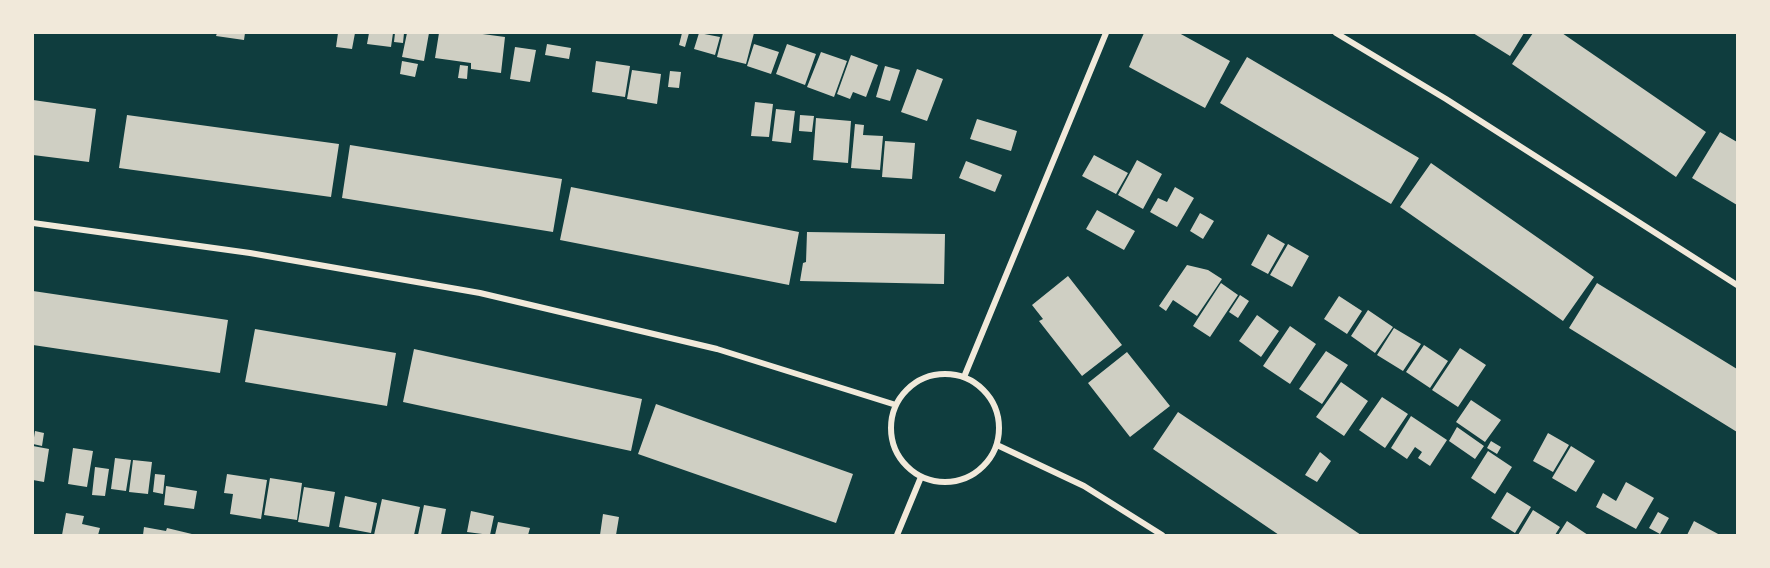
<!DOCTYPE html>
<html>
<head>
<meta charset="utf-8">
<style>
	body { margin:0 }
	#map { position:relative; width:1770px; height:568px; overflow:hidden; background:#0f3d3e; font-family:"Alegreya Sans",sans-serif }
	canvas { display:block }
	.frame { position:absolute; inset:0; border:34px solid #f1e9da; pointer-events:none }
</style>
</head>
<body>
<div id="map">
<canvas width="1770" height="568"></canvas>
<div class="frame"></div>
</div>
<script>
const ctx = document.querySelector('canvas').getContext('2d');
ctx.lineJoin = 'round';
function fillPath(path, color) {
  ctx.fillStyle = color;
  ctx.fill(path, 'evenodd');
}
function shape(rows) {
  const path = new Path2D();
  for (const r of rows) {
    if (r.length === 3) {
      path.moveTo(r[0] + r[2], r[1]);
      path.arc(r[0], r[1], r[2], 0, 2 * Math.PI);
      continue;
    }
    path.moveTo(r[0], r[1]);
    for (let i = 2; i < r.length; i += 2) path.lineTo(r[i], r[i + 1]);
  }
  return path;
}
function trace(path, color, width, dash) {
  ctx.strokeStyle = color;
  ctx.lineWidth = width;
  ctx.lineCap = dash ? 'butt' : 'round';
  ctx.setLineDash(dash || []);
  ctx.stroke(path);
}
fillPath(shape([
	[217,33,245,33,244,40,216,36],
	[338,33,355,33,352,49,336,47],
	[369,33,393,33,391,47,367,44],
	[395,33,404,33,403,43,394,42],
	[407,33,429,33,424,61,402,57],
	[439,33,475,33,505,37,501,73,471,69,471,63,435,58],
	[682,33,689,33,685,47,679,45],
	[699,33,720,37,715,55,694,49],
	[723,33,754,33,746,64,717,57],
	[1144,33,1179,33,1230,61,1205,108,1129,67],
	[1473,33,1524,33,1510,56],
	[1533,33,1562,33,1706,132,1676,177,1512,64],
	[547,44,571,48,569,59,545,55],
	[754,44,779,52,771,74,747,66],
	[787,44,816,54,805,85,776,74],
	[515,47,536,50,530,82,510,79],
	[821,52,847,61,834,97,807,87],
	[851,55,878,65,866,97,853,92,850,99,837,94],
	[1247,57,1419,158,1391,204,1220,103],
	[402,61,418,64,415,77,400,74],
	[596,61,630,66,625,97,592,92],
	[460,65,468,66,467,79,458,78],
	[885,66,900,70,890,101,876,97],
	[917,69,943,79,927,121,901,112],
	[632,70,661,74,657,104,627,99],
	[670,71,681,72,679,88,668,87],
	[33,100,96,109,89,162,33,155],
	[755,102,773,104,769,137,751,136],
	[776,109,795,111,791,143,772,141],
	[127,115,339,144,331,197,119,168],
	[800,115,814,116,812,132,799,131],
	[816,118,851,121,848,163,813,160],
	[977,119,1017,131,1011,151,970,139],
	[855,124,864,125,863,135,883,136,880,170,851,168],
	[1720,132,1737,142,1737,205,1692,178],
	[885,141,915,143,912,179,882,177],
	[350,145,562,179,553,232,342,198],
	[1094,155,1128,173,1116,194,1082,176],
	[1137,160,1162,174,1143,209,1118,195],
	[966,161,1002,175,995,192,959,178],
	[1431,163,1594,277,1563,321,1400,207],
	[571,187,799,232,789,285,560,240],
	[1175,187,1194,198,1177,227,1150,212,1158,198,1167,202],
	[1097,210,1135,231,1124,250,1086,229],
	[1200,213,1214,221,1203,239,1190,231],
	[807,232,945,234,944,284,800,281,803,263,806,262],
	[1268,234,1285,244,1268,274,1251,265],
	[1288,244,1309,256,1292,287,1270,275],
	[1187,265,1208,270,1222,279,1197,316,1173,300,1166,311,1159,306],
	[1068,276,1122,345,1082,376,1039,321,1043,319,1032,305],
	[1221,283,1238,295,1210,337,1193,326],
	[1597,283,1737,369,1737,432,1569,328],
	[33,291,228,320,220,373,33,345],
	[1240,295,1249,301,1238,318,1229,312],
	[1339,296,1362,311,1347,334,1324,319],
	[1368,310,1393,327,1375,353,1351,336],
	[1257,315,1279,331,1261,357,1239,341],
	[1290,326,1316,344,1290,384,1263,366],
	[1394,328,1421,344,1403,371,1377,355],
	[255,329,396,353,387,406,245,382],
	[1424,345,1448,361,1430,388,1406,372],
	[1460,348,1486,365,1458,407,1432,390],
	[414,349,642,399,631,451,403,402],
	[1326,351,1348,365,1322,404,1299,389],
	[1127,352,1170,406,1130,437,1088,383],
	[1341,382,1368,401,1344,436,1316,417],
	[1382,397,1408,414,1385,448,1359,430],
	[1471,400,1501,420,1485,442,1456,422],
	[656,404,853,474,836,523,638,454],
	[1178,412,1275,477,1361,535,1279,535,1153,449],
	[1411,416,1447,440,1430,466,1418,458,1422,452,1415,447,1407,459,1391,448],
	[1457,427,1484,446,1475,459,1449,441],
	[35,431,44,433,42,446,33,444],
	[1548,433,1569,445,1553,472,1533,461],
	[1491,441,1501,447,1497,454,1487,448],
	[33,446,49,449,44,482,33,480],
	[1571,446,1595,461,1576,492,1552,478],
	[73,448,93,451,87,487,68,484],
	[1488,451,1512,467,1495,494,1471,478],
	[1320,452,1331,461,1317,482,1305,475],
	[115,458,131,460,126,491,111,489],
	[133,460,152,462,148,494,129,492],
	[95,467,109,469,105,496,92,495],
	[155,474,165,475,163,494,153,492],
	[227,474,267,480,261,519,230,514,233,494,224,493],
	[270,478,302,483,297,520,264,515],
	[1626,482,1654,498,1636,529,1596,507,1603,493,1616,501],
	[166,486,197,491,194,509,164,505],
	[304,487,335,492,329,527,298,522],
	[1507,492,1531,507,1515,533,1491,518],
	[345,496,377,503,371,533,339,527],
	[382,499,420,507,414,535,374,535],
	[424,505,446,509,441,535,418,535],
	[1533,510,1560,527,1555,535,1518,535],
	[471,511,494,516,490,535,467,532],
	[1658,512,1669,518,1660,534,1649,528],
	[66,513,84,516,82,524,100,528,98,535,62,535],
	[603,514,619,517,616,535,600,535],
	[1567,521,1588,535,1558,535],
	[1694,521,1720,535,1687,535],
	[498,522,530,528,528,535,495,535],
	[144,527,166,531,167,528,196,535,143,535]
]), '#cfcfc3');
trace(shape([
	[1336,33,1446,99,1737,285],
	[33,223,250,253,480,293,717,349,896,405],
	[945,428,54],
	[964,377,1106,33],
	[997,445,1084,486,1162,535],
	[897,535,921,477]
]), '#f1e9da', 6);
</script>
</body>
</html>
